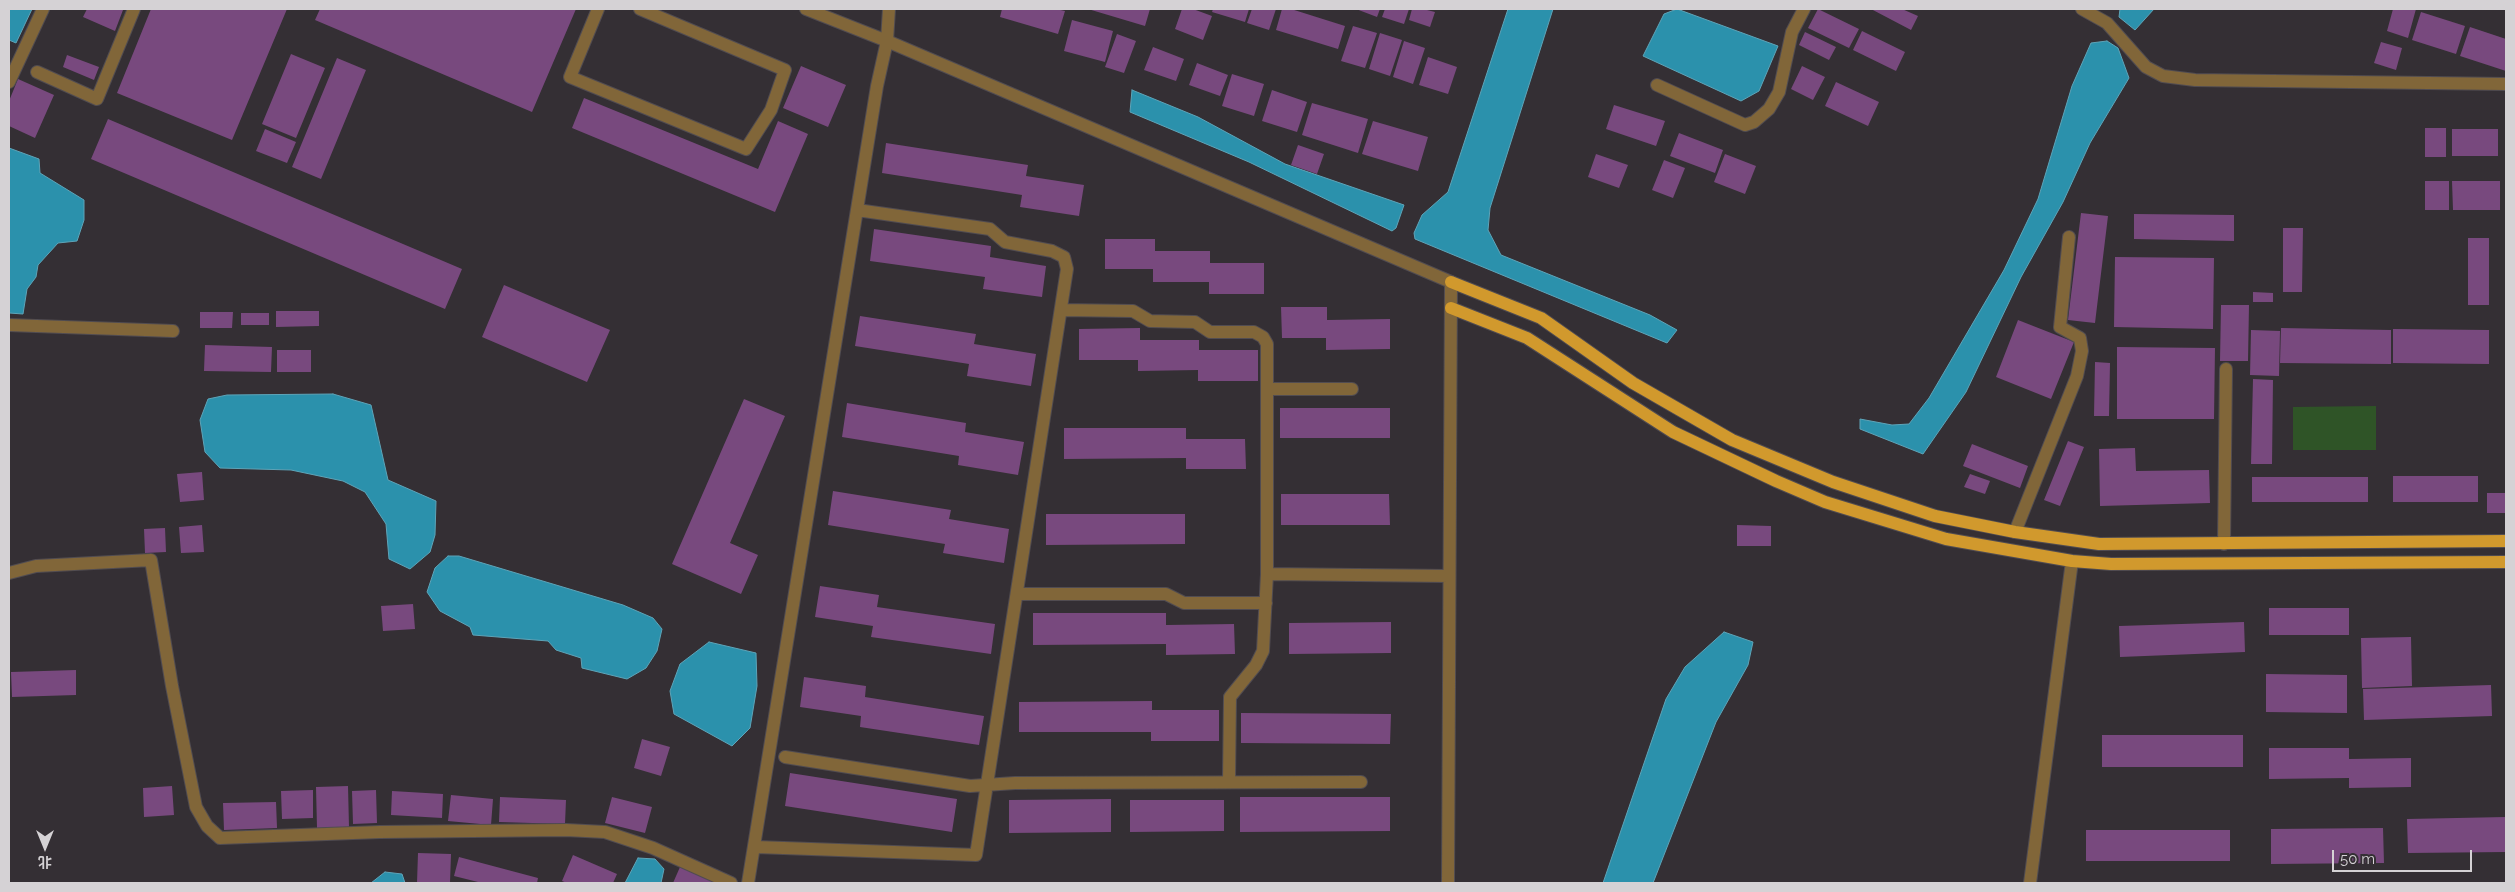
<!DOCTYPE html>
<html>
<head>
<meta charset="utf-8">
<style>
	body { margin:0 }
	#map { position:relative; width:2515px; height:892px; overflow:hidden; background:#342f34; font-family:Raleway,"Noto Sans SC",sans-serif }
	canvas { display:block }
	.frame { position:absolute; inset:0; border:10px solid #d5d2d5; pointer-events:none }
	.north { position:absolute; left:20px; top:822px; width:50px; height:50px; -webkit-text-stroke:4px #342f34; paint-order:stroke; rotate:180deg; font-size:14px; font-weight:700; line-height:20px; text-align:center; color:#d5d2d5 }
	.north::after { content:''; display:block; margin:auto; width:18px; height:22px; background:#d5d2d5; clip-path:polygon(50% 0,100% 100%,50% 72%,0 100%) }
	.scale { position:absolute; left:2332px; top:850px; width:140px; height:22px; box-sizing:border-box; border:2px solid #d5d2d5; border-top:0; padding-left:6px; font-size:15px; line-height:18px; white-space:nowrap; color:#d5d2d5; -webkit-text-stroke:4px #342f34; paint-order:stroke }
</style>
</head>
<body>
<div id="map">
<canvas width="2515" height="892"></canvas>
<div class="frame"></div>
<div class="north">北</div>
<div class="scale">50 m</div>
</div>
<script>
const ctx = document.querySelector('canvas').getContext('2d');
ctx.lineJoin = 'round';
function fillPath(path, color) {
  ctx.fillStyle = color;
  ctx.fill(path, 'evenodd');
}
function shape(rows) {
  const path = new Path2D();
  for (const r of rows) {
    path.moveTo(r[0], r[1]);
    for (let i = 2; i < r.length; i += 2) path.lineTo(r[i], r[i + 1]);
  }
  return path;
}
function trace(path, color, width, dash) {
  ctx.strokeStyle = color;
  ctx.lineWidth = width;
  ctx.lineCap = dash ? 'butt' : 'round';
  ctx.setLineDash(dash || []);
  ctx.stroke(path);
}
fillPath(shape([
	[2376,406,2376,450,2293,450,2293,407]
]), '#2f5427');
const water = shape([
	[9,9,32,9,16,43,9,40,9,9],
	[1508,9,1553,9,1490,208,1488,230,1501,255,1650,315,1677,330,1667,343,1415,239,1414,233,1422,215,1448,192,1508,9],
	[1677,9,1778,46,1759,91,1741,101,1643,56,1664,14,1677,9],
	[2120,9,2154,9,2135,30,2119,17,2120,9],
	[2107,41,2118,48,2129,78,2090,143,2063,202,2021,277,1966,392,1923,454,1860,429,1860,419,1892,425,1909,424,1929,398,2004,270,2038,199,2072,86,2091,43,2107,41],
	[1132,90,1198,117,1285,164,1404,205,1396,228,1392,231,1249,162,1130,112,1132,90],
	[9,148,39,159,40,173,84,200,84,220,77,241,58,243,38,265,36,277,27,289,23,314,9,313,9,148],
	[333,394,371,405,388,480,436,501,435,535,430,552,410,569,389,559,386,524,365,492,343,481,291,470,220,468,205,452,200,420,208,399,227,395,333,394],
	[448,556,459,556,623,605,653,618,662,629,657,651,646,668,627,679,582,668,581,658,556,650,548,641,473,635,470,627,440,611,427,592,435,568,448,556],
	[1724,632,1753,642,1748,665,1716,722,1653,883,1603,883,1666,699,1685,667,1724,632],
	[709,642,756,653,757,686,750,728,732,746,674,714,670,691,680,664,709,642],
	[638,858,655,859,664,869,661,883,625,883,638,858],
	[385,872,402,874,405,883,371,883,385,872]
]);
fillPath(water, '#2b91ac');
trace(water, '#5ea4b8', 1);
fillPath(shape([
	[87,9,119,9,123,10,115,31,83,17],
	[151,9,287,9,232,140,117,93],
	[320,9,576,9,532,112,315,20],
	[1002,9,1056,9,1065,11,1058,34,1000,17],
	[1088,9,1150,9,1145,26],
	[1182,9,1193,9,1212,16,1203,40,1175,29],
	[1213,9,1249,9,1245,22,1212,12],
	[1252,9,1276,9,1269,30,1247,23],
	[1282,9,1291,9,1345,26,1338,49,1276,30],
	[1356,9,1380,9,1377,17],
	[1385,9,1409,9,1404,24,1382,17],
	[1412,9,1423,9,1435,12,1430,27,1409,20],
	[1818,9,1859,29,1849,48,1808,28],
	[1871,9,1902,9,1918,16,1911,30],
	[2393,9,2416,9,2408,38,2387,31],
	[2421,12,2465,26,2456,54,2412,40],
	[1072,20,1113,31,1105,62,1064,51],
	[1353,26,1377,33,1365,68,1341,61],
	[2470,27,2506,39,2506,71,2460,56],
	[1862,31,1905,52,1896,71,1853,50],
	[1805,32,1836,47,1829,60,1799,45],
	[1380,33,1402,40,1390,76,1369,69],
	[1117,34,1136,41,1124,73,1105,67],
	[1404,41,1425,48,1413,84,1393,77],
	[2381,42,2402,48,2396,70,2374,63],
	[1153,47,1184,59,1176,81,1144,70],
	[291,54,325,68,296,138,262,124],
	[67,55,99,67,94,80,63,67],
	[1428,57,1457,67,1448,94,1419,85],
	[337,58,366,70,321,179,292,167],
	[1197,63,1228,75,1220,96,1189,85],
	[801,66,846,85,828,127,783,108],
	[1802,66,1825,77,1813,100,1791,89],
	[1232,74,1264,84,1254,116,1222,106],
	[18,79,54,95,35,138,9,126,9,101],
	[1836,82,1879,102,1868,126,1825,106],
	[1272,90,1307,102,1297,132,1262,121],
	[584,98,758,169,778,121,808,134,775,212,572,128],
	[1312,103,1368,119,1358,153,1302,135],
	[1614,105,1665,121,1656,146,1606,129],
	[108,119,462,269,445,309,91,159],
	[1373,121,1428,137,1418,171,1362,154],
	[2425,128,2446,128,2446,157,2425,157],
	[265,129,296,142,287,163,256,151],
	[2452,129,2498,129,2498,156,2452,156],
	[1679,133,1723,150,1715,173,1670,156],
	[886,143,1028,165,1026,176,1084,185,1079,216,1020,207,1022,195,882,173],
	[1298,145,1324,154,1317,174,1291,165],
	[1596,154,1628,165,1619,188,1588,177],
	[1725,154,1756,166,1745,194,1714,182],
	[1664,160,1685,168,1673,198,1652,190],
	[2425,181,2449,181,2449,210,2425,210],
	[2452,181,2500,181,2500,210,2453,210],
	[2081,213,2108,216,2095,323,2068,320],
	[2134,214,2234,215,2234,241,2134,239],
	[2283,228,2303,228,2302,292,2283,292],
	[874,229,991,246,990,257,1046,266,1042,297,983,289,985,277,870,261],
	[2468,238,2489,238,2489,305,2468,305],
	[1105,239,1155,239,1155,251,1210,251,1210,263,1264,263,1264,294,1209,294,1209,282,1153,282,1153,269,1105,269],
	[2115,257,2214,258,2213,329,2114,327],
	[504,285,610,330,587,382,482,337],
	[2253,292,2273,293,2273,302,2253,302],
	[2221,305,2249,305,2248,361,2220,361],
	[1281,307,1327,307,1327,320,1390,319,1390,349,1326,350,1326,338,1282,338],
	[276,311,319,311,319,326,276,327],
	[200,312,233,312,232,328,200,328],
	[241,313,269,313,269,325,241,325],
	[860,316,976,334,974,344,1036,354,1031,386,967,376,969,364,855,346],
	[2018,320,2074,342,2051,399,1996,377],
	[1140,328,1140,340,1199,340,1199,350,1258,350,1258,381,1198,381,1198,370,1138,371,1138,360,1079,360,1079,329],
	[2281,328,2391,330,2391,364,2280,363],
	[2393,329,2489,330,2489,364,2393,363],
	[2251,330,2280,331,2279,376,2250,375],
	[205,345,272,347,271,372,204,371],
	[2117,347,2215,348,2214,419,2117,419],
	[277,350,311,350,311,372,277,372],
	[2095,362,2110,363,2109,416,2094,416],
	[2253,379,2273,380,2272,464,2251,464],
	[744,399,785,416,730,543,758,555,741,594,672,564],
	[847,403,966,423,965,432,1024,442,1018,475,958,465,959,456,842,437],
	[1280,408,1390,408,1390,438,1280,438],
	[1064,428,1186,428,1186,439,1245,439,1246,469,1186,469,1186,458,1064,459],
	[2068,441,2084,447,2060,506,2044,500],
	[1972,444,2028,466,2020,488,1963,466],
	[2135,448,2136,471,2209,470,2210,503,2100,506,2099,449],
	[202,472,204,500,180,502,177,474],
	[1970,474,1990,481,1985,494,1964,487],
	[2393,476,2478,476,2478,502,2393,502],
	[2252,477,2368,477,2368,502,2252,502],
	[833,491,951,510,949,519,1009,529,1004,563,943,553,945,544,828,525],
	[2487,493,2506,493,2506,513,2487,513],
	[1281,494,1389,494,1390,525,1281,525],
	[1046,514,1185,514,1185,544,1046,545],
	[202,525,204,552,181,553,179,527],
	[1737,525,1771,526,1771,546,1737,546],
	[165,528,166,552,145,553,144,529],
	[820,586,879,595,877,607,995,624,991,654,871,637,873,626,815,617],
	[413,604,415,629,383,631,381,606],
	[2269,608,2349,608,2349,635,2269,635],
	[1033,613,1166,613,1166,625,1234,624,1235,654,1166,655,1166,644,1033,645],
	[1391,622,1391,653,1289,654,1289,623],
	[2244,622,2245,652,2120,657,2119,626],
	[2411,637,2412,686,2362,688,2361,638],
	[76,670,76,695,12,697,11,672],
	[2266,674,2347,675,2347,713,2266,712],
	[804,677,866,686,865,697,984,716,979,745,860,727,861,716,800,707],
	[2491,685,2492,716,2364,720,2363,689],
	[1152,701,1152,710,1219,710,1219,741,1151,741,1151,732,1019,732,1019,702],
	[1241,713,1391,714,1390,744,1241,743],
	[2102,735,2243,735,2243,767,2102,767],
	[642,739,670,747,661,776,634,768],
	[2269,748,2349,748,2349,759,2411,758,2411,787,2349,788,2349,778,2269,779],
	[790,773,957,799,952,832,785,806],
	[172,786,174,815,144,817,143,788],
	[348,786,349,827,317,828,316,787],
	[313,790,313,818,282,819,281,791],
	[376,790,377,823,353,824,352,791],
	[392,791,443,794,442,818,391,815],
	[451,795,493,799,491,825,448,821],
	[500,797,566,800,565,824,499,822],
	[612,797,652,807,645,833,605,823],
	[1240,797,1390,797,1390,831,1240,832],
	[1111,799,1111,832,1009,833,1009,800],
	[1130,800,1224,800,1224,831,1130,832],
	[276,802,277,828,224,830,223,803],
	[2506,817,2506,852,2408,853,2407,819],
	[2383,828,2384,863,2271,864,2271,829],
	[2086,830,2230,830,2230,861,2086,861],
	[418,853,451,854,450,883,417,883],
	[573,855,617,874,613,883,567,883,562,881],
	[459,857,538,878,537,883,482,883,454,876],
	[680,867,717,883,673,883]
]), '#78497e');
const minor = shape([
	[598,9,570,77,746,149,771,110,785,70,640,9],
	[806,9,887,41,1451,282,1448,883],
	[2082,9,2107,23,2146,67,2163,76,2195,80,2506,84],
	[37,72,97,99,134,9],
	[9,82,43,9],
	[1657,85,1745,125,1754,122,1769,109,1779,92,1792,32,1804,9],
	[1061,310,1133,311,1150,321,1195,322,1210,332,1254,332,1263,337,1267,344,1267,574],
	[9,325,173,331],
	[1267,389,1352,389],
	[2015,532,2077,376,2082,351,2080,338,2060,327,2069,237],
	[2224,544,2226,369],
	[9,573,36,566,151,560,172,686,196,807,207,826,220,838,380,832,566,830,605,832,653,848,731,883],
	[1017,594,1166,594,1184,603,1266,603],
	[785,757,970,786,1015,783,1361,782],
	[1229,781,1230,697,1256,665,1263,651,1267,574,1449,576],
	[756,847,976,855,1067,269,1064,257,1052,251,1005,242,990,229,857,210],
	[748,883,877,86,887,41,889,9],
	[2030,883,2072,561]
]);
const major = shape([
	[1451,282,1541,318,1633,383,1732,440,1833,482,1935,516,2015,532,2099,544,2506,541],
	[1451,308,1527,338,1673,432,1776,481,1825,502,1946,539,2072,561,2111,564,2506,562]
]);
trace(minor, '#514c51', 14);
trace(major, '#514c51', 14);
trace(minor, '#816639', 12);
trace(major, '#d1992d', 12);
</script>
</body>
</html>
